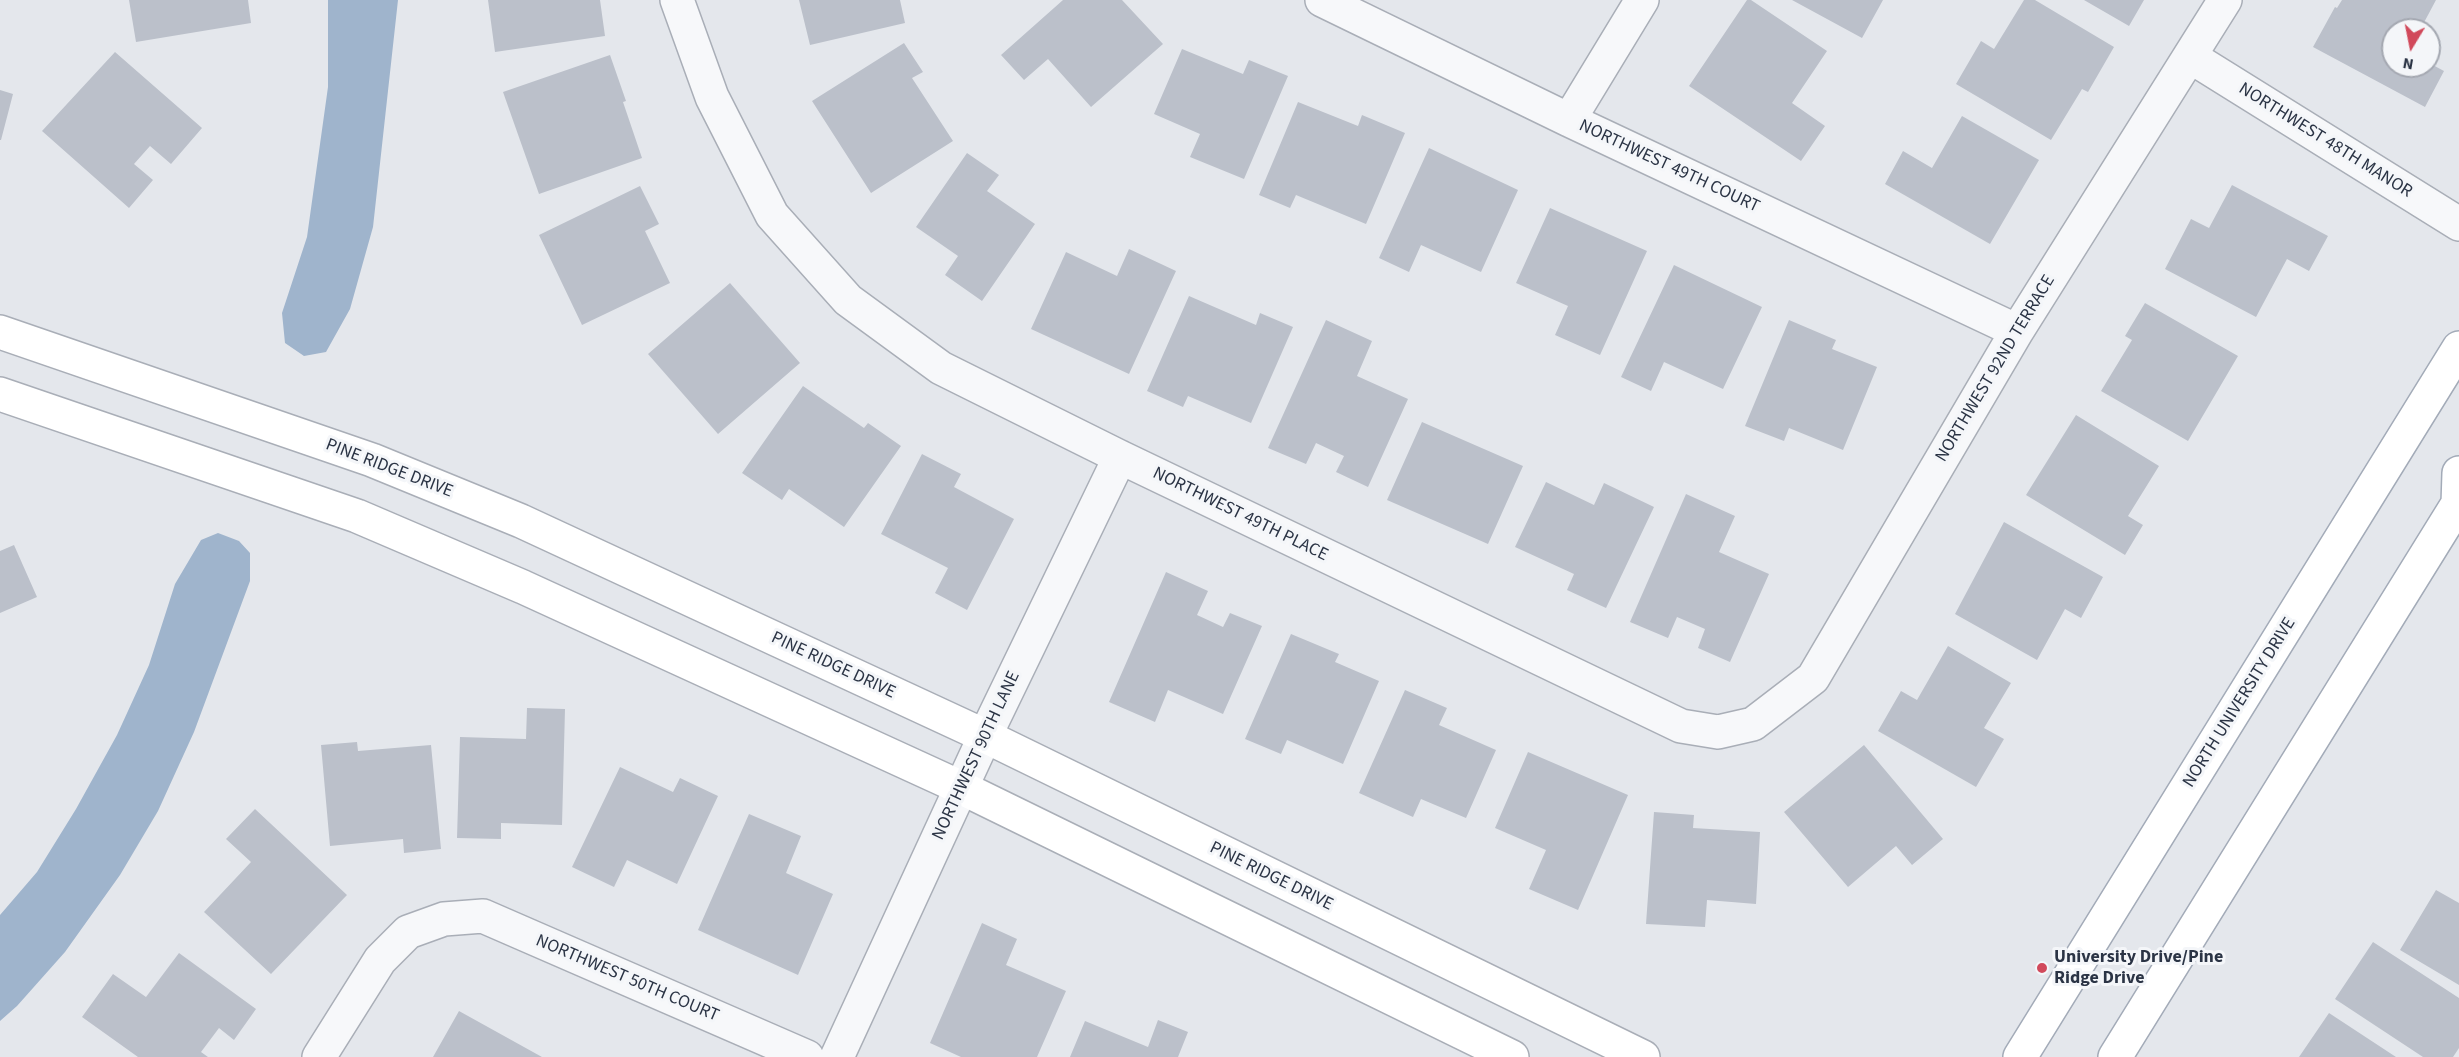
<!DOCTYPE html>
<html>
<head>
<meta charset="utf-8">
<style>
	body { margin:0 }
	#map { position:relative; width:2459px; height:1057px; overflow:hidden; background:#e4e7ec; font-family:"Source Sans 3",sans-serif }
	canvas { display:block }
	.north { position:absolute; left:2381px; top:18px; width:60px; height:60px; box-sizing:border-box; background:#f4f6f9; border:2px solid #a4a8b1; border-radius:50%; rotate:190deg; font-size:16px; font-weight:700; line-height:24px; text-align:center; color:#2b3445 }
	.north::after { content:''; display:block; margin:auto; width:21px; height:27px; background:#d1495b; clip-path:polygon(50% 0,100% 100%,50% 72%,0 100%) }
</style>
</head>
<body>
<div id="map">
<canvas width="2459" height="1057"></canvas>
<div class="north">N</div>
</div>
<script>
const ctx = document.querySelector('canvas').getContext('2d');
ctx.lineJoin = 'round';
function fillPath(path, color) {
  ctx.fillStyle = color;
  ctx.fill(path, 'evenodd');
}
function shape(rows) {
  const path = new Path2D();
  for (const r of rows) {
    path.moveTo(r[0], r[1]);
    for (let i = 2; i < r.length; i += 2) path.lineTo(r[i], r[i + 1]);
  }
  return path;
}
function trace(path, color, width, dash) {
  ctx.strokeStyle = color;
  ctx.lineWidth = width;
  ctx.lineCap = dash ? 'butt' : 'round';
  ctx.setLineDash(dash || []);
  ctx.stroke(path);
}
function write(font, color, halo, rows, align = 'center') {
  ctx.font = font + ' "Source Sans 3",sans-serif';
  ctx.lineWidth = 6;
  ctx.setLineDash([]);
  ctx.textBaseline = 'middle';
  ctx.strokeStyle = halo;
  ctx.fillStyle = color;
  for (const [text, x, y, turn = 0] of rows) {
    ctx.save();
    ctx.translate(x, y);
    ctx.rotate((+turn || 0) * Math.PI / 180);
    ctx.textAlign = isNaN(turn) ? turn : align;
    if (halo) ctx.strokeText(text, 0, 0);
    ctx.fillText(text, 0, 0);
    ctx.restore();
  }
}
fillPath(shape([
	[328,0,398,0,373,227,350,309,326,352,304,356,285,343,282,313,307,237,328,87],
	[218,533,239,541,250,553,250,581,194,732,158,811,120,875,65,952,17,1006,0,1021,0,915,37,872,76,809,117,735,149,665,175,584,201,540]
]), '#9fb4cc');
fillPath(shape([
	[129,0,248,0,251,23,136,42],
	[488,0,600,0,605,36,495,52],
	[799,0,900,0,905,23,810,45],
	[1063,0,1122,0,1163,44,1091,107,1048,59,1024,80,1001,55],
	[1747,0,1751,0,1827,51,1792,103,1825,126,1801,161,1689,86],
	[1792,0,1883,0,1862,38],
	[2024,0,2035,0,2114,47,2088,92,2082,89,2051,140,1956,84,1981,41,1994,49],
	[2084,0,2144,0,2129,26],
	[2342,0,2436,0,2420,30,2393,30,2393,66,2429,66,2429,63,2444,71,2425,107,2313,47,2335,7,2337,8],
	[904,43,923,72,912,78,953,141,871,193,812,101],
	[1182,49,1243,74,1249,60,1288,76,1244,179,1190,157,1200,134,1154,114],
	[115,52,202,128,171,164,150,146,134,164,153,180,129,208,42,131],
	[610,55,626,101,623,102,642,158,539,194,503,92],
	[0,90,13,94,1,140,0,140],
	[1298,102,1358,126,1362,115,1405,133,1366,224,1296,195,1290,208,1259,195],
	[1962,116,2039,160,1990,244,1885,184,1903,151,1932,168],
	[1429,148,1518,190,1481,272,1421,245,1409,272,1379,258],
	[967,153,999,175,987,191,1035,224,982,301,945,275,958,256,916,227],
	[2232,185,2328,236,2309,271,2287,259,2256,317,2165,269,2191,219,2209,228],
	[640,186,659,224,645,231,670,283,582,325,539,235],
	[1550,208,1647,251,1600,355,1555,335,1568,306,1516,283],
	[1129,249,1176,271,1129,374,1031,329,1066,252,1117,276],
	[1674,265,1762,307,1723,389,1664,362,1651,391,1621,377],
	[730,283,800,363,718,434,648,354],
	[1189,296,1256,325,1260,313,1293,327,1251,423,1188,396,1183,407,1147,391],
	[2145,303,2238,356,2188,441,2101,391,2132,340,2125,336],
	[1326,320,1372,341,1357,376,1408,399,1368,487,1336,472,1344,456,1316,443,1306,464,1268,448],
	[1789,320,1836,340,1832,349,1877,367,1843,450,1789,428,1784,441,1745,426],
	[803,386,864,428,868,423,901,446,844,527,789,489,782,500,742,473],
	[2076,415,2159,466,2128,516,2143,525,2125,555,2026,495],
	[1422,422,1523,466,1488,544,1387,500],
	[922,454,961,474,954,487,1014,519,967,610,935,593,948,568,881,534],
	[1546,482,1594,505,1604,483,1654,507,1606,608,1567,590,1574,574,1515,547],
	[1686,494,1735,516,1719,552,1769,574,1730,662,1698,648,1705,629,1677,617,1668,638,1630,622],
	[2004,522,2103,577,2081,618,2065,609,2037,660,1955,614],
	[14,545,37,597,0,613,0,551],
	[1166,572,1208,591,1197,615,1223,627,1230,613,1262,626,1223,714,1168,690,1155,722,1109,702],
	[1291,634,1339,654,1335,662,1379,681,1343,764,1287,740,1281,754,1245,739],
	[1948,646,2011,683,1984,728,2004,739,1976,787,1878,731,1901,691,1917,700],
	[1405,690,1447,708,1439,725,1496,750,1466,818,1421,799,1413,817,1359,793],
	[527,708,565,709,562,825,501,823,501,839,457,838,460,737,526,739],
	[357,742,358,751,431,745,441,849,404,853,403,839,330,846,321,745],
	[1864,745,1943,839,1912,865,1896,846,1848,887,1784,812],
	[1528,752,1628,795,1578,910,1529,889,1546,850,1495,828],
	[620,767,673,792,680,778,718,796,677,884,627,860,614,887,572,867],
	[255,809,347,895,271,974,204,912,251,862,226,839],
	[1654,812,1694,815,1693,828,1760,832,1756,904,1707,900,1705,927,1646,924],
	[749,814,801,836,786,873,833,894,798,975,698,930],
	[2436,890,2459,903,2459,985,2400,950],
	[982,923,1017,939,1006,965,1066,991,1037,1057,961,1057,930,1043],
	[2373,942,2459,998,2459,1048,2453,1057,2423,1057,2335,999],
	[179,953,256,1009,234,1040,219,1028,201,1052,208,1057,138,1057,82,1017,113,974,146,997],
	[459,1011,542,1057,433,1057],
	[2329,1013,2396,1057,2299,1057],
	[1158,1020,1188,1032,1178,1057,1070,1057,1085,1021,1148,1047]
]), '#bbc0ca');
const street = shape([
	[677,0,712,97,772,215,848,300,941,368,1120,457,1681,726,1718,732,1753,724,1813,678,2017,331,2225,0],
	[1322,0,1569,120,2017,331],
	[2191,57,2459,224],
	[1569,120,1642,0],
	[319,1057,380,960,408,932,444,919,483,916,807,1057],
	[837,1057,985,736,1120,457]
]);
const secondary = shape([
	[0,332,372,460,521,521,985,736,1643,1057],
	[0,394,357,516,523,587,962,788,1512,1057]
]);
const primary = shape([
	[2458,504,2459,473],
	[2020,1057,2459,348],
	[2115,1057,2459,502]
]);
trace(street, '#a9aeb7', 36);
trace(secondary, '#a9aeb7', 36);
trace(primary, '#a3abb8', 36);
trace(street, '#f7f8fa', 33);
trace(secondary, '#fff', 33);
trace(primary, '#fff', 33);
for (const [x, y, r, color] of [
	[2042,968,6,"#d1495b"]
]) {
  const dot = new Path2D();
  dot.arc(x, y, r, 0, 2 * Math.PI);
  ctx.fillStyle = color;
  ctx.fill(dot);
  trace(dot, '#f4f6f9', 2);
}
write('18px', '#2b3445', '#f4f6f9', [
	["NORTHWEST 48TH MANOR",2325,141,32],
	["NORTHWEST 49TH COURT",1669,167,25],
	["NORTHWEST 92ND TERRACE",1996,369,-59],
	["PINE RIDGE DRIVE",389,469,21],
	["NORTHWEST 49TH PLACE",1240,515,26],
	["PINE RIDGE DRIVE",833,666,25],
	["NORTH UNIVERSITY DRIVE",2240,703,-58],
	["NORTHWEST 90TH LANE",977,756,-65],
	["PINE RIDGE DRIVE",1271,877,26],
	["NORTHWEST 50TH COURT",627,979,23]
]);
write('bold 18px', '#2b3445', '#f4f6f9', [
	["University Drive/Pine",2054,958],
	["Ridge Drive",2054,979]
], 'left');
</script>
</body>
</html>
